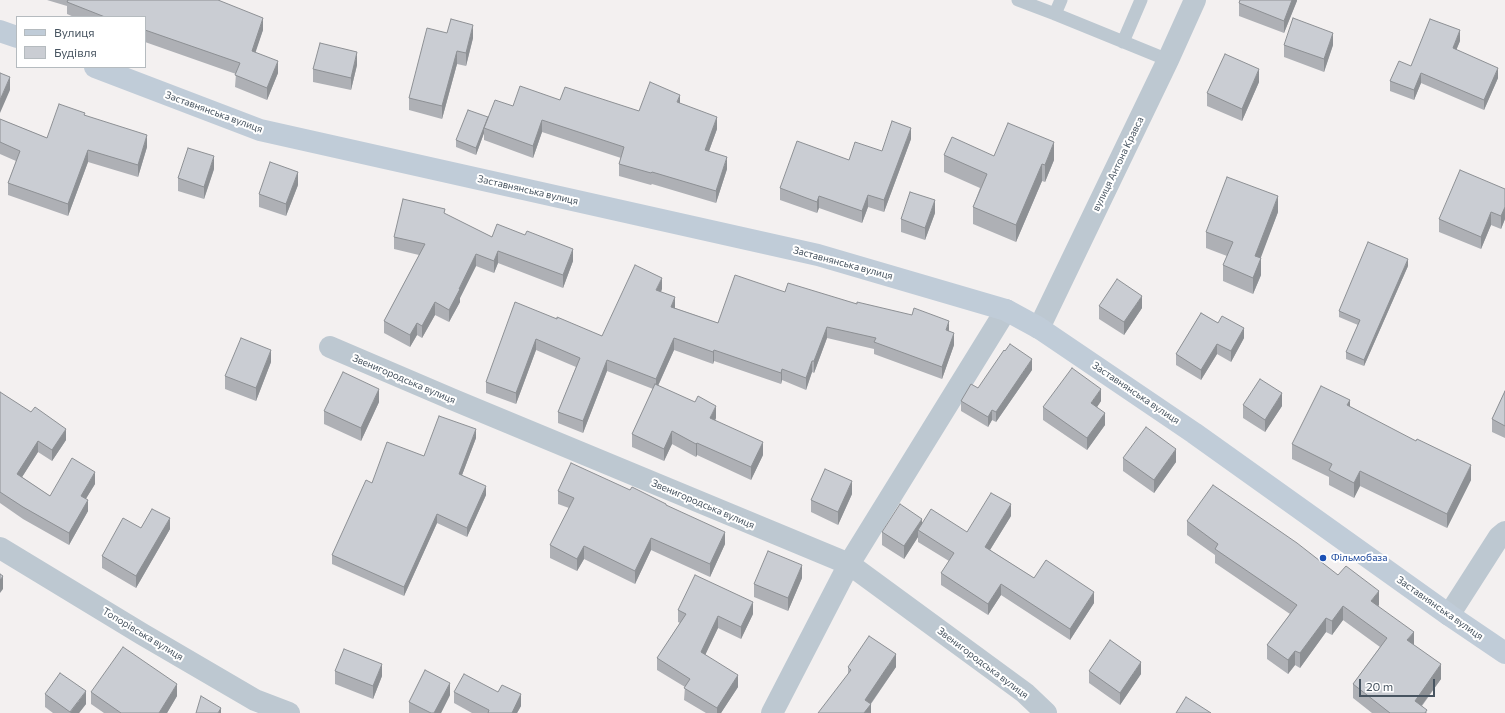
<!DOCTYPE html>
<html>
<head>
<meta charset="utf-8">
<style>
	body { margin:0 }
	#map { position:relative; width:1505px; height:713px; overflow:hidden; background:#f3f0f0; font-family:Commissioner,sans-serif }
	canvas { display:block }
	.legend { position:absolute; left:16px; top:16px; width:130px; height:52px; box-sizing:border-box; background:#fff; border:1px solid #b5bbbf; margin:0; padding:5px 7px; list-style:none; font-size:12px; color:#475460 }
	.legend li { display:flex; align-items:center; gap:8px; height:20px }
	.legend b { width:20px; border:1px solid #b5bbbf }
	.scale { position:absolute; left:1359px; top:679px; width:76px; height:18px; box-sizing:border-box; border:2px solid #475460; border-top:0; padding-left:5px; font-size:12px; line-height:14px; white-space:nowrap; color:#475460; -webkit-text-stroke:3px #fff; paint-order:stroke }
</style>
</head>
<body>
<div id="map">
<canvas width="1505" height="713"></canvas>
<ul class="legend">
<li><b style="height:5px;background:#c0ccd8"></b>Вулиця</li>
<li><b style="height:11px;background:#cacdd3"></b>Будівля</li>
</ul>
<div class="scale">20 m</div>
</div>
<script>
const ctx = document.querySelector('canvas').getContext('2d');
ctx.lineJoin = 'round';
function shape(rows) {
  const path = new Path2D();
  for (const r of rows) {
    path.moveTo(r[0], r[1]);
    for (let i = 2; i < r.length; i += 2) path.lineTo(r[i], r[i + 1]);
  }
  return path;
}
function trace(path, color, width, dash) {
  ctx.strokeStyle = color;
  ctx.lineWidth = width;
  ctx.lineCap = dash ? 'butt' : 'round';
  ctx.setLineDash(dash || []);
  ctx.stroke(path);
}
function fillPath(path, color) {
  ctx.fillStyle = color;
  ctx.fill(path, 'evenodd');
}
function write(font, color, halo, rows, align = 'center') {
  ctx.font = font + ' Commissioner,sans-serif';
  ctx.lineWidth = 4;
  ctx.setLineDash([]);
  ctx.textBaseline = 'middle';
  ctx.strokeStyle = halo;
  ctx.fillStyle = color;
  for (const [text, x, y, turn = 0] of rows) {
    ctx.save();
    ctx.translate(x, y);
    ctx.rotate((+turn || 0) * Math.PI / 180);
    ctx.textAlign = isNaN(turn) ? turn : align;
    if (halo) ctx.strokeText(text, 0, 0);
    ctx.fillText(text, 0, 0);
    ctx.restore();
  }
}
trace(shape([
	[1018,0,1055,14,1168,60],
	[1055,14,1061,0],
	[1123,42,1141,0]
]), '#bdc8d1', 13);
trace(shape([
	[1039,328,1168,60,1195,0],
	[330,347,454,400,849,564,1025,693,1046,713],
	[0,548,142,634,255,700,289,713],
	[1449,615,1499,537,1505,532],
	[772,713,849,564,1006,310]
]), '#bdc8d1', 22);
trace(shape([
	[0,31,17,37],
	[95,67,260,130,818,255,1006,310,1039,328,1194,433,1449,615,1505,653]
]), '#c0ccd8', 22);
fillPath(shape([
	[47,0,218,0,263,30,255,52,278,73,267,100,235,87,236,74,145,42,145,17,74,17,67,14,67,6],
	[1297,0,1284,33,1239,16,1239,3],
	[447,33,473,38,466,66,457,64,442,119,409,110,409,98],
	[1460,41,1456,50,1498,78,1484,110,1421,83,1414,100,1390,91,1390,81,1411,66],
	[1284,45,1333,45,1324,72,1284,57],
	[357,65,351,90,313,82,313,69],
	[1259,82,1242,121,1207,106,1207,93],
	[560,100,639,111,680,103,717,129,709,151,727,169,716,203,652,184,651,185,619,176,619,164,621,158,542,132,533,158,484,140,484,133,476,155,456,147,456,140,488,118,513,106],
	[85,116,147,147,138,177,88,162,68,216,8,195,8,183,16,161,0,154,0,119,47,138],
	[911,139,884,212,868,207,862,223,819,208,817,213,780,200,780,188,849,160,882,151],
	[944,155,994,156,1054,160,1045,182,1042,181,1016,242,973,224,973,207,980,188,944,172],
	[214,169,204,199,178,191,178,178],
	[298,185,286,216,259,207,259,194],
	[1505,189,1505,219,1501,229,1491,225,1481,249,1439,232,1439,219],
	[1278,212,1260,258,1261,275,1253,294,1223,281,1223,265,1227,256,1206,248,1206,232],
	[935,213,925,240,901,232,901,219],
	[445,214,492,237,573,261,563,288,498,263,494,273,476,266,460,298,460,302,449,322,435,315,422,338,417,335,410,347,384,333,384,321,419,255,394,249,394,237],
	[1408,266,1364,366,1346,359,1346,352,1358,325,1339,317,1339,311],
	[662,289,661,292,675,308,718,323,785,292,857,304,949,332,954,345,942,379,874,354,874,349,827,338,814,373,812,372,806,390,782,380,781,384,714,361,713,364,674,350,658,386,716,418,715,421,763,455,751,480,697,455,696,457,672,444,664,461,632,447,632,434,653,389,607,371,583,433,558,423,558,412,576,367,536,350,516,404,486,393,486,382,557,319,602,336],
	[1099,306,1142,308,1124,335,1099,319],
	[1201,313,1244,338,1231,362,1217,354,1201,380,1176,365,1176,354],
	[271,362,256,401,225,389,225,376],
	[1032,370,996,422,992,420,988,427,961,411,961,401,978,388],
	[1505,391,1505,438,1492,432,1492,419],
	[0,392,66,440,52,461,38,452,22,477,50,496,95,484,86,498,88,511,69,545,23,519,0,503],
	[1101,401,1097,407,1105,425,1087,450,1043,420,1043,407],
	[379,402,361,441,324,424,324,411],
	[1243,405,1282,406,1265,432,1243,418],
	[1350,407,1471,480,1447,528,1360,486,1354,498,1329,485,1329,477,1292,459,1292,444],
	[476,438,462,475,486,495,467,537,437,523,404,596,332,564,332,555,372,483,424,456],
	[1123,458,1176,462,1154,493,1123,471],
	[630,490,666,505,725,544,710,577,651,550,635,584,584,559,577,571,550,558,550,545,569,508,558,504,558,491],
	[852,494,838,525,811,512,811,500],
	[1011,516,990,550,1034,578,1094,603,1070,640,1001,595,988,615,941,585,941,573,949,561,918,542,918,537,904,559,882,545,882,532,922,525,967,532],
	[1187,521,1338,575,1379,605,1378,606,1414,645,1441,679,1422,706,1427,713,1372,713,1353,698,1353,684,1380,647,1343,620,1332,635,1326,632,1300,668,1295,665,1288,674,1267,659,1267,645,1290,614,1215,563,1215,555,1187,535],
	[141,528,170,529,136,588,102,568,102,556],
	[802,578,788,611,754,597,754,584],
	[678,610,753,614,741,639,718,628,705,654,738,687,721,713,706,713,684,700,685,687,657,670,657,658,680,623,678,622],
	[848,667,896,667,871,704,871,713,848,674],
	[335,671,382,676,373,699,335,684],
	[1089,671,1141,674,1120,705,1089,683],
	[91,692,177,696,167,713,104,713,91,704],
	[454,692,521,706,517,713,472,713,454,703],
	[45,694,86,704,79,713,53,713,45,707],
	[450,695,441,713,409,713,409,702]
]), '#aeb0b5');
fillPath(shape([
	[1292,0,1297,0,1297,1,1284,33,1284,21],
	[263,18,263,30,252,63,252,51],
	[473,25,473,38,466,66,466,53],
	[1460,30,1460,41,1453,58,1453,48],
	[1333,33,1333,45,1324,72,1324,59],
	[457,51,457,64,442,119,442,106],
	[357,52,357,65,351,90,351,78],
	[278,61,278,73,267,100,267,88],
	[1498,68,1498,78,1484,110,1484,100],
	[1259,69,1259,82,1242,121,1242,109],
	[1421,73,1421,83,1414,100,1414,90],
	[10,77,10,90,0,113,0,100],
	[680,95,680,106,677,102],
	[488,117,484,128,484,133,476,155,476,148],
	[717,117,717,129,705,162,705,150],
	[542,120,542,132,533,158,533,146],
	[911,128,911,139,884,212,884,200],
	[147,135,147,147,138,177,138,165],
	[1054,142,1054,160,1045,182,1045,165],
	[88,150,88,162,68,216,68,204],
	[214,156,214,169,204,199,204,187],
	[727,157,727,169,716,203,716,191],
	[1042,164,1042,181,1016,242,1016,225],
	[298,172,298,185,286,216,286,204],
	[868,195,868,207,862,223,862,211],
	[819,196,819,208,817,213,817,202],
	[1278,196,1278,212,1257,268,1261,258,1261,275,1253,294,1253,278,1255,256],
	[935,200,935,213,925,240,925,228],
	[1505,207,1505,219,1501,229,1501,216],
	[1491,212,1491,225,1481,249,1481,237],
	[573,249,573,261,563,288,563,275],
	[498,251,498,263,494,273,494,261],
	[476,254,476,266,460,298,460,302,449,322,449,310],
	[1408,259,1408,266,1364,366,1364,360],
	[662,278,662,289,656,302,656,290],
	[1142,296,1142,308,1124,335,1124,322],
	[675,297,675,309,671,307],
	[435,302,435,315,422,338,422,326],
	[949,321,949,332,946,330],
	[417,323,417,335,410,347,410,335],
	[827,327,827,338,814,373,814,361],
	[1244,328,1244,338,1231,362,1231,351],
	[954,333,954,345,942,379,942,367],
	[674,338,674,350,656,390,656,379],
	[536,339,536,350,516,404,516,393],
	[1217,344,1217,354,1201,380,1201,370],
	[271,350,271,362,256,401,256,388],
	[714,350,714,361,713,364,713,352],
	[1032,359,1032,370,996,422,996,412],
	[607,360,607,371,583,433,583,421],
	[812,361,812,372,806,390,806,378],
	[782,369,782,380,781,384,781,373],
	[379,389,379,402,361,441,361,428],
	[1101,389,1101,401,1091,416,1091,403],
	[1282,393,1282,406,1265,432,1265,420],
	[1350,400,1350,414,1347,405],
	[716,406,716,418,710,431,710,418],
	[992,410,992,420,988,427,988,417],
	[1105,413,1105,425,1087,450,1087,438],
	[66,429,66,440,52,461,52,450],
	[476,429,476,438,459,483,459,474],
	[672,431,672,444,664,461,664,449],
	[38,441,38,452,17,485,17,474],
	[763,442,763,455,751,480,751,467],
	[697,443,697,455,696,457,696,444],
	[1176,449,1176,462,1154,493,1154,480],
	[1471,465,1471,480,1447,528,1447,514],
	[1360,471,1360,486,1354,498,1354,483],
	[95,472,95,484,81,507,81,496],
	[852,481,852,494,838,525,838,512],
	[486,486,486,495,467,537,467,528],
	[88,500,88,511,69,545,69,533],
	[1011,504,1011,516,985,558,985,547],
	[437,514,437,523,404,596,404,587],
	[170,518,170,529,136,588,136,576],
	[922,519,922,531,918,530,918,537,904,559,904,546],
	[725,532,725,544,710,577,710,564],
	[651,538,651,550,635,584,635,571],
	[584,546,584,559,577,571,577,559],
	[802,565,802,578,788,611,788,598],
	[3,576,3,589,0,593,0,580],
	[1001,584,1001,595,988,615,988,604],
	[1379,591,1379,605,1371,615,1371,601],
	[1094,592,1094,603,1070,640,1070,629],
	[753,602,753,614,741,639,741,627],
	[1343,606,1343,620,1332,635,1332,621],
	[718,616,718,628,701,664,701,652],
	[1326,618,1326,632,1300,668,1300,653],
	[1414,632,1414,646,1407,640],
	[1295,651,1295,665,1288,674,1288,660],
	[896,654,896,667,869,706,871,704,871,713,864,713,865,700],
	[1141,662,1141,674,1120,705,1120,693],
	[382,664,382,676,373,699,373,686],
	[1441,664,1441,679,1416,713,1415,701],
	[738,675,738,687,721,713,717,713,717,708],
	[450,683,450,695,441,713,434,713],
	[177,684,177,696,167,713,159,713],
	[86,691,86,704,79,713,70,713],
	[521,694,521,706,517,713,511,713],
	[221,708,221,713,218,713]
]), '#8d9094');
const building = shape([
	[68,0,218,0,263,18,252,51,278,61,267,88,235,75,240,63,145,30,145,17,105,17,67,2,68,0],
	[1240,0,1292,0,1284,21,1239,3,1240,0],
	[1293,18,1333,33,1324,59,1284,45,1293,18],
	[451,19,473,25,466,53,457,51,442,106,409,98,427,28,447,33,451,19],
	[1430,19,1460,30,1453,48,1498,68,1484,100,1421,73,1414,90,1390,81,1399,61,1411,66,1430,19],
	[320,43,357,52,351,78,313,69,320,43],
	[1225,54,1259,69,1242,109,1207,93,1225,54],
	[0,73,10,77,0,100,0,73],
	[650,82,680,95,677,102,717,117,705,150,727,157,716,191,652,172,651,173,619,164,624,147,542,120,533,146,484,128,495,100,513,106,520,86,560,100,565,87,639,111,650,82],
	[59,104,85,113,84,115,147,135,138,165,88,150,68,204,8,183,20,151,0,142,0,119,47,138,59,104],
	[468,110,488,117,476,148,456,140,468,110],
	[892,121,911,128,884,200,868,195,862,211,819,196,817,202,780,188,797,141,849,160,855,142,882,151,892,121],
	[1008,123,1054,142,1045,165,1042,164,1016,225,973,207,987,174,944,155,952,137,994,156,1008,123],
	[188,148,214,156,204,187,178,178,188,148],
	[270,162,298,172,286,204,259,194,270,162],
	[1460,170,1505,189,1505,207,1501,216,1491,212,1481,237,1439,219,1460,170],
	[1227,177,1278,196,1255,256,1261,258,1253,278,1223,265,1233,242,1206,232,1227,177],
	[910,192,935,200,925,228,901,219,910,192],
	[403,199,445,209,444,213,492,237,497,224,525,235,527,231,573,249,563,275,498,251,494,261,476,254,459,289,460,289,449,310,435,302,422,326,417,323,410,335,384,321,425,244,394,237,403,199],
	[1368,242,1408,259,1364,360,1346,352,1360,320,1339,311,1368,242],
	[635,265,662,278,656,290,675,297,671,307,718,323,735,275,785,292,788,283,857,304,857,302,912,315,914,308,949,321,946,330,954,333,942,367,874,342,876,338,827,327,814,361,812,361,806,378,782,369,781,373,714,350,713,352,674,338,656,379,607,360,583,421,558,412,580,358,536,339,516,393,486,382,515,302,557,319,557,317,602,336,635,265],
	[1117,279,1142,296,1124,322,1099,306,1117,279],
	[1201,313,1218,323,1222,316,1244,328,1231,351,1217,344,1201,370,1176,354,1201,313],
	[241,338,271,350,256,388,225,376,241,338],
	[1010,344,1032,359,996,412,992,410,988,417,961,401,971,384,978,388,1004,350,1005,351,1010,344],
	[1072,368,1101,389,1091,403,1105,413,1087,438,1043,407,1072,368],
	[343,372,379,389,361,428,324,411,343,372],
	[1260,379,1282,393,1265,420,1243,405,1260,379],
	[655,384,695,402,698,396,716,406,710,418,763,442,751,467,697,443,696,444,672,431,664,449,632,434,655,384],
	[1321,386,1350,400,1347,405,1416,441,1417,439,1471,465,1447,514,1360,471,1354,483,1329,470,1332,464,1292,444,1321,386],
	[1505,391,1505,426,1492,419,1505,391],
	[0,392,31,412,35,407,66,429,52,450,38,441,17,474,50,496,72,458,95,472,81,496,88,500,69,533,23,507,0,492,0,392],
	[439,416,476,429,459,474,486,486,467,528,437,514,404,587,332,555,366,480,372,483,387,442,424,456,439,416],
	[1146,427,1176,449,1154,480,1123,458,1146,427],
	[571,463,630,490,632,487,666,504,666,505,725,532,710,564,651,538,635,571,584,546,577,559,550,545,574,498,558,491,571,463],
	[825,469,852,481,838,512,811,500,825,469],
	[1213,485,1297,543,1338,575,1346,566,1379,591,1371,601,1414,632,1407,640,1441,664,1415,701,1427,710,1425,713,1390,713,1353,684,1387,638,1343,606,1332,621,1326,618,1300,653,1295,651,1288,660,1267,645,1297,605,1215,549,1218,544,1187,521,1213,485],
	[991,493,1011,504,985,547,1034,578,1046,560,1094,592,1070,629,1001,584,988,604,941,573,954,553,918,530,931,509,967,532,991,493],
	[900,504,922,519,904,546,882,532,900,504],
	[152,509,170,518,136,576,102,556,123,518,141,528,152,509],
	[768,551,802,565,788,598,754,584,768,551],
	[0,574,3,576,0,580,0,574],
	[695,575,753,602,741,627,718,616,701,652,738,675,717,708,684,688,690,679,657,658,686,614,678,610,695,575],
	[869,636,896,654,865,700,871,704,864,713,818,713,851,670,848,667,869,636],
	[1110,640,1141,662,1120,693,1089,671,1110,640],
	[123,647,177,684,159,713,121,713,91,692,123,647],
	[344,649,382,664,373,686,335,671,344,649],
	[425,670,450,683,434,713,431,713,409,702,425,670],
	[60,673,86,691,70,712,45,694,60,673],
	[464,674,498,692,502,685,521,694,512,713,488,713,489,710,454,692,464,674],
	[201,696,221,708,218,713,196,713,201,696],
	[1186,697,1211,713,1176,713,1186,697]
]);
fillPath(building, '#cacdd3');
trace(building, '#8d9094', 1);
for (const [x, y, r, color] of [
	[1323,558,4,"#1a4fb4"]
]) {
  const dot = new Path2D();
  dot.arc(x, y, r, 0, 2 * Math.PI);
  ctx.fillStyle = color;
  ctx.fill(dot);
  trace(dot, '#fff', 1.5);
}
write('10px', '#475460', '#fff', [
	["Заставнянська вулиця",214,112,20],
	["вулиця Антона Кравса",1118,164,-64],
	["Заставнянська вулиця",528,190,13],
	["Заставнянська вулиця",843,263,15],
	["Звенигородська вулиця",404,379,23],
	["Заставнянська вулиця",1136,393,34],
	["Звенигородська вулиця",703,504,23],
	["Заставнянська вулиця",1440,608,35],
	["Топорівська вулиця",143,634,31],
	["Звенигородська вулиця",983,663,37]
]);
write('10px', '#164399', '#fff', [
	["Фільмобаза",1331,558]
], 'left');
</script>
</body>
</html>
